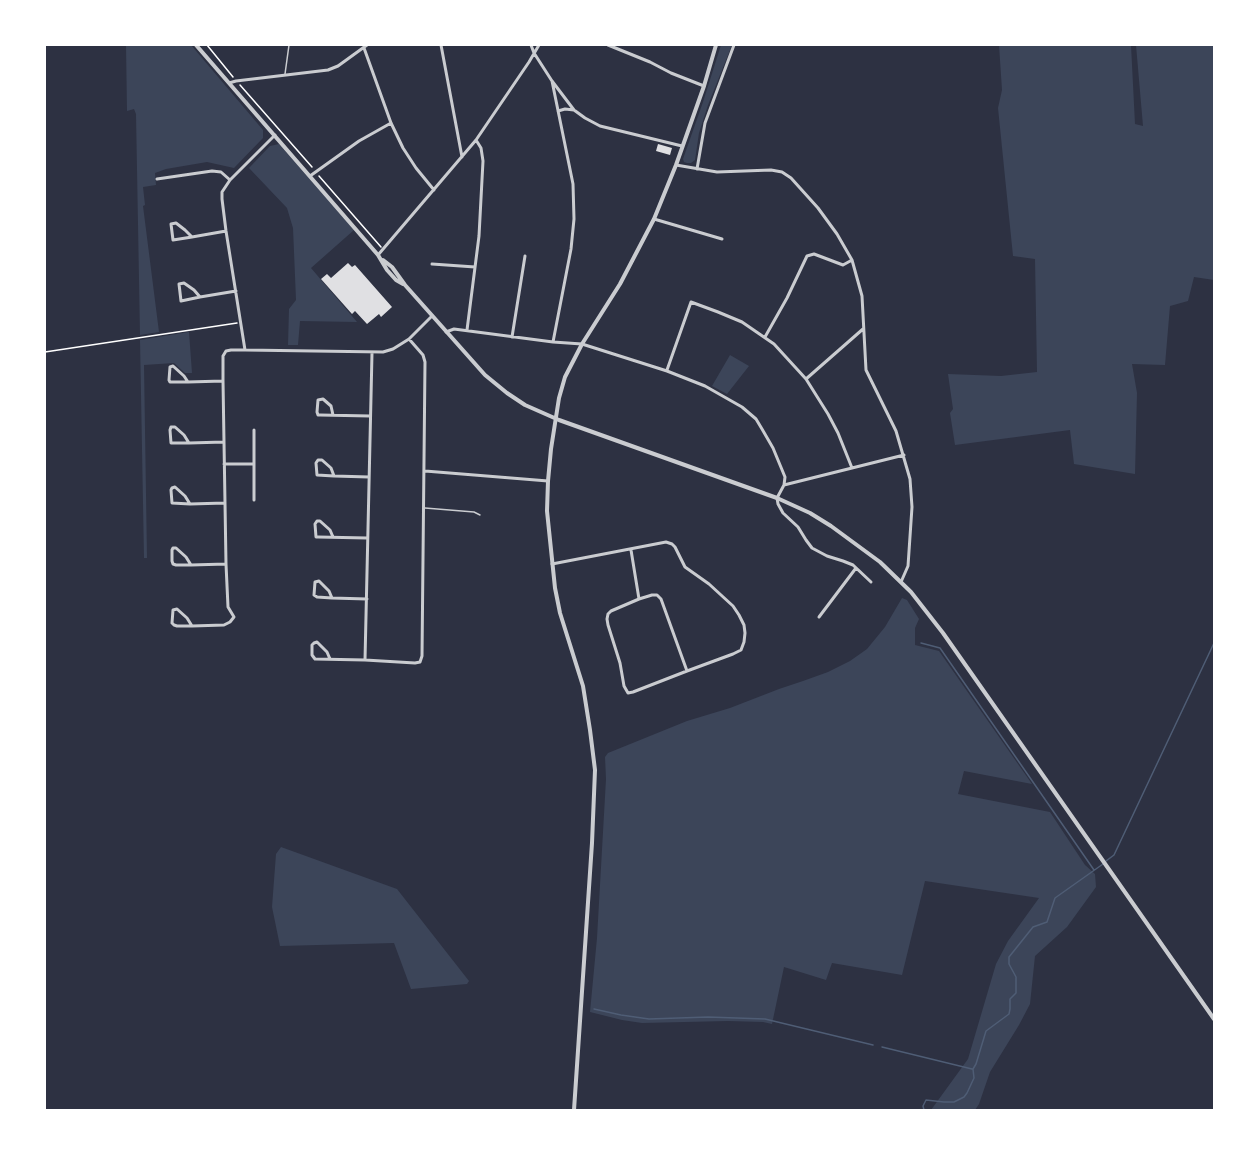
<!DOCTYPE html>
<html>
<head>
<meta charset="utf-8">
<style>
	body { margin:0 }
	#map { position:relative; width:1259px; height:1155px; overflow:hidden; background:#2d3142; font-family:Jost,sans-serif }
	canvas { display:block }
	.frame { position:absolute; inset:0; border:46px solid #fff; pointer-events:none }
</style>
</head>
<body>
<div id="map">
<canvas width="1259" height="1155"></canvas>
<div class="frame"></div>
</div>
<script>
const ctx = document.querySelector('canvas').getContext('2d');
ctx.lineJoin = 'round';
function fillPath(path, color) {
  ctx.fillStyle = color;
  ctx.fill(path, 'evenodd');
}
function shape(rows) {
  const path = new Path2D();
  for (const r of rows) {
    path.moveTo(r[0], r[1]);
    for (let i = 2; i < r.length; i += 2) path.lineTo(r[i], r[i + 1]);
  }
  return path;
}
function trace(path, color, width, dash) {
  ctx.strokeStyle = color;
  ctx.lineWidth = width;
  ctx.lineCap = dash ? 'butt' : 'round';
  ctx.setLineDash(dash || []);
  ctx.stroke(path);
}
fillPath(shape([
	[126,45,191,45,263,130,263,138,234,168,207,162,166,169,155,173,156,185,143,187,145,205,143,206,159,332,140,335,136,114,134,109,127,111],
	[721,45,732,45,708,105,699,133,695,160,691,163,687,163,684,162,683,159,703,102],
	[999,45,1131,45,1135,124,1143,126,1136,45,1214,45,1214,280,1194,277,1188,301,1170,306,1165,365,1132,364,1137,393,1135,474,1074,464,1070,430,955,445,950,413,953,409,948,374,1001,376,1037,372,1035,259,1013,256,998,108,1002,90],
	[279,144,354,230,311,268,357,322,300,321,298,345,288,345,289,309,296,300,293,228,287,208,249,168,270,146],
	[189,332,192,373,185,373,174,363,144,365,147,558,144,558,140,340],
	[730,355,749,366,727,394,712,386],
	[902,598,907,600,919,619,915,628,915,645,939,651,1032,784,964,771,958,794,1050,812,1085,865,1095,874,1096,887,1067,927,1035,956,1030,1004,1019,1025,990,1072,979,1104,975,1110,931,1110,968,1059,996,964,1008,941,1039,898,925,881,902,975,832,963,826,980,784,967,772,1024,763,1022,728,1021,642,1023,622,1020,590,1012,597,938,606,779,605,757,608,753,687,721,730,708,779,689,803,681,828,672,850,661,867,649,885,627],
	[281,847,397,889,469,981,467,984,411,989,394,943,280,946,272,907,276,854]
]), '#3c4559');
trace(shape([
	[921,643,940,648,1094,870],
	[1106,861,1114,855,1214,643],
	[594,1009,621,1015,649,1019,708,1017,765,1019,873,1045],
	[882,1047,972,1069],
	[924,1110,923,1106,926,1100,944,1102,954,1102,964,1097,967,1093,974,1078,973,1069,976,1064,986,1031,1009,1014,1010,1009,1010,999,1016,993,1016,977,1009,964,1009,957,1033,927,1047,922,1055,898,1103,864]
]), '#4f5d75', 1.5);
fillPath(shape([
	[658,144,672,148,670,155,656,151],
	[348,263,352,267,355,265,392,307,381,317,379,314,367,324,355,311,352,314,321,279,327,274,331,278]
]), '#e0e0e3');
trace(shape([
	[207,45,233,77],
	[240,85,312,167],
	[319,176,381,247],
	[45,352,237,323]
]), '#fff', 1.5);
trace(shape([
	[285,74,289,45],
	[425,508,474,512,480,515]
]), '#caccd0', 1.5);
trace(shape([
	[441,45,462,157],
	[531,45,534,53,552,81,574,110,585,118,600,126,682,146],
	[608,45,650,62,671,73,704,86],
	[364,48,391,123,403,148,416,168,434,190],
	[552,81,573,184,574,219,571,249,553,342],
	[229,83,236,81,328,70,338,66,367,45],
	[558,111,565,109,574,110],
	[676,165,717,172,771,170,782,172,791,178,818,208,837,234,852,260,862,296,866,370,896,431,910,479,912,507,908,566,901,582],
	[697,169,705,123,734,45],
	[310,176,359,141,391,123],
	[157,179,212,171,221,172,230,180],
	[654,219,722,239],
	[192,237,185,230,176,223,171,224,173,240,192,237,226,231],
	[378,255,476,140,529,62,539,45],
	[432,264,475,267],
	[200,297,194,290,184,283,179,284,181,301,200,297,236,291],
	[467,330,479,236,483,161,481,148,476,140],
	[446,332,454,329,553,342,582,344,667,371,705,386,742,407,756,419,762,429,773,448,785,477,784,485,777,498,778,504,783,513,798,527,806,540,812,548,827,556,843,561,853,565,871,582],
	[512,337,525,256],
	[765,337,787,298,807,256,814,254,843,265,852,260],
	[245,350,226,231,222,199,222,192,230,180,275,135],
	[667,370,691,302,718,312,742,322,774,344,806,379,828,414,838,433,852,468],
	[806,379,863,329],
	[188,382,184,376,173,366,170,367,169,380,170,382,188,382,223,381],
	[333,415,331,406,323,399,318,400,317,412,318,415,320,415,370,416],
	[189,443,184,435,175,427,171,427,170,430,171,443,189,443,224,442],
	[224,464,254,464,254,430],
	[425,471,548,481],
	[334,476,331,468,322,460,318,460,316,463,317,475,334,476,369,477],
	[784,485,904,455],
	[254,500,254,464],
	[190,504,185,496,175,487,172,488,171,490,172,503,190,504,225,503],
	[333,537,330,530,320,521,317,521,315,524,316,537,318,537,367,538],
	[631,550,639,599,652,595,657,595,661,599,687,671],
	[552,564,666,542,672,544,675,547,685,567,709,584,733,606,739,615,744,625,745,633,744,642,741,650,733,654,687,671,633,692,628,693,624,686,620,663,608,625,607,619,608,614,611,611,639,599],
	[191,565,186,557,176,548,173,548,172,550,172,561,173,564,176,565,191,565,226,564],
	[332,598,329,591,319,581,315,582,314,595,317,597,332,598,367,599],
	[819,617,856,568],
	[192,626,187,618,177,609,173,610,172,623,174,625,177,626,192,626,224,625,230,622,234,617,228,607,226,564,223,381,223,356,226,351,231,350,245,350,383,352,393,349,409,339,432,316],
	[330,659,327,652,317,642,314,643,312,645,312,655,315,659,365,660,415,663,420,662,422,656,425,362,423,355,409,339],
	[365,660,372,353]
]), '#caccd0', 3);
trace(shape([
	[196,45,378,255,387,270,396,280,403,284],
	[383,260,392,267,405,285,485,375,507,393,525,405,559,420,777,498,810,513,831,526,880,562,911,592,943,633,1214,1019],
	[574,1110,592,843,595,770,590,730,583,686,560,613,555,588,547,511,548,481,551,449,559,398,565,377,582,344,620,284,654,219,676,165,704,86,716,45]
]), '#caccd0', 4);
</script>
</body>
</html>
